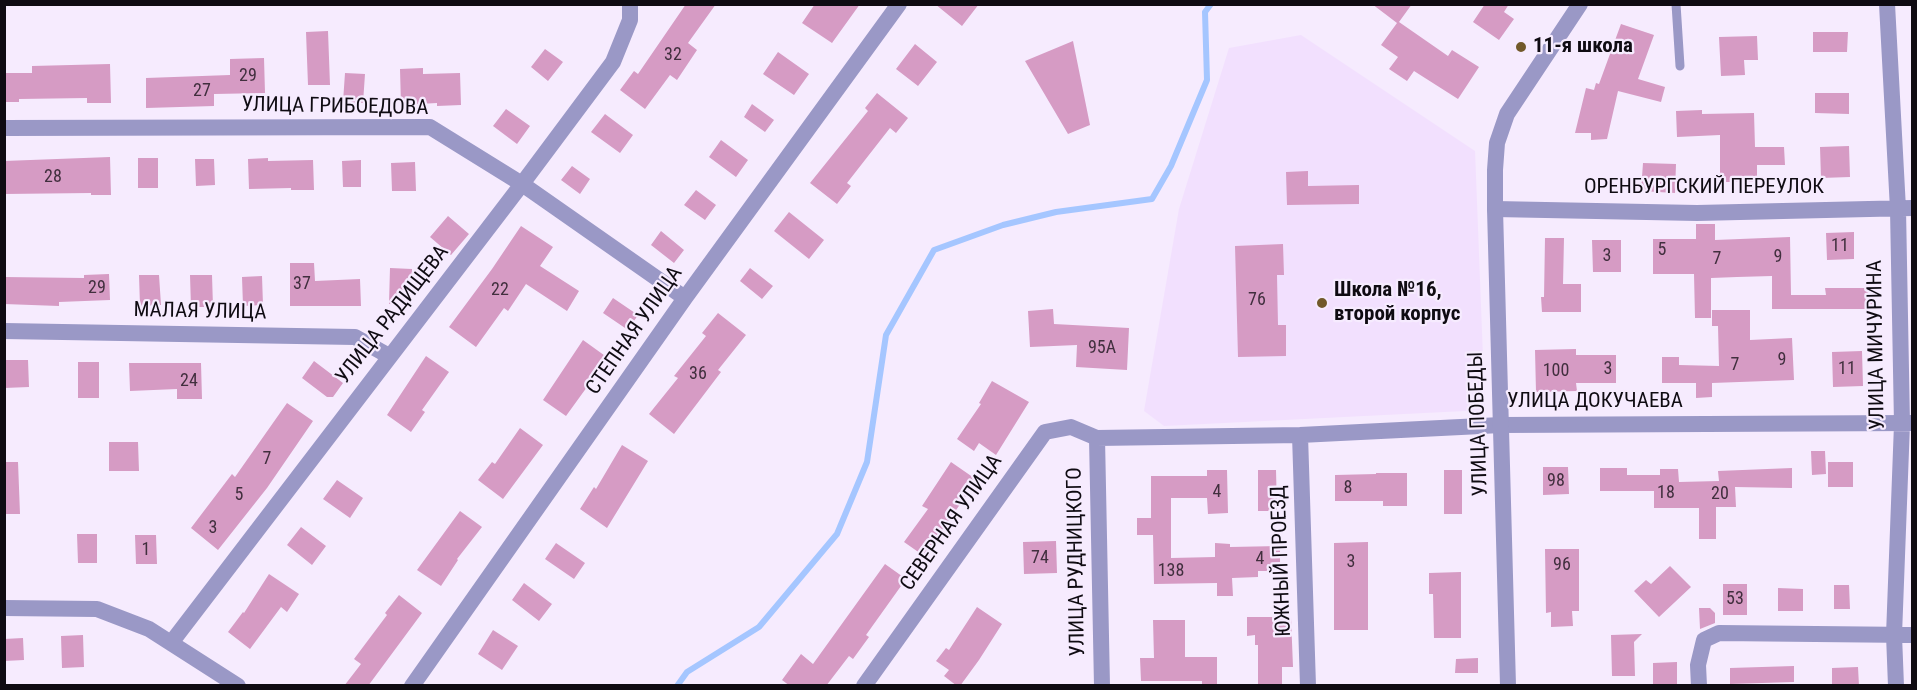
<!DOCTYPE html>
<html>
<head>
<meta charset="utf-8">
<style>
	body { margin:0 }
	#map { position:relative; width:1917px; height:690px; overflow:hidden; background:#f6ebfe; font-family:"Roboto Condensed",sans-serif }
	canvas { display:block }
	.frame { position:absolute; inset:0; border:6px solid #0f0b12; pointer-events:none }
</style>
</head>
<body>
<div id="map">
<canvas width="1917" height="690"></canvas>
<div class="frame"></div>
</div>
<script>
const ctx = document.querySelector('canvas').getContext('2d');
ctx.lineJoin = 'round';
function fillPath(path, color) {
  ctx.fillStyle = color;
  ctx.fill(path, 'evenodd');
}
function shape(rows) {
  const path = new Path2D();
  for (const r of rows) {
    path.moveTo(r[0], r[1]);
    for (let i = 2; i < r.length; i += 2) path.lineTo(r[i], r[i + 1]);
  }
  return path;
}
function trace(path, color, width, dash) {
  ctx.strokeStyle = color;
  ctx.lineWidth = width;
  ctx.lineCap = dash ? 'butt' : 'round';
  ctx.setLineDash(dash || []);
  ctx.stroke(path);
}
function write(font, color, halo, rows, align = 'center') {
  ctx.font = font + ' "Roboto Condensed",sans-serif';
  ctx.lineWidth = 4.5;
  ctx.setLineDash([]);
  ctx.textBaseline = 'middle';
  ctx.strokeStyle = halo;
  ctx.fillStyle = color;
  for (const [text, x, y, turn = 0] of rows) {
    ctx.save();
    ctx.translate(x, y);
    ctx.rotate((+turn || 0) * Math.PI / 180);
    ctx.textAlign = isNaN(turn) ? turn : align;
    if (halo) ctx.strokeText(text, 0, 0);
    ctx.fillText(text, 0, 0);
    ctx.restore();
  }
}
fillPath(shape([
	[1301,35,1475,151,1485,410,1164,426,1144,411,1179,209,1229,48]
]), '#f2e0fe');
trace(shape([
	[677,686,687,672,759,627,837,534,867,462,886,335,934,250,1003,225,1056,212,1152,199,1171,166,1207,80,1205,12,1211,4]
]), '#a5c6ff', 6);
fillPath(shape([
	[686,4,716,4,688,43,697,50,677,80,670,75,645,109,620,90,634,71,638,74],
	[815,4,860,4,832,43,802,23],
	[935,4,979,4,962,26],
	[1372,4,1412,4,1399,22,1448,56,1452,50,1479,67,1458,99,1414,71,1407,81,1389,69,1398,57,1381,45,1397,23],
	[1485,4,1509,4,1504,12,1514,19,1499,40,1473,22],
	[1621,24,1654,35,1638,79,1665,87,1661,102,1618,91,1607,139,1591,140,1591,133,1575,133,1586,88,1594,90,1596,83,1599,84],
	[328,31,330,85,308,85,306,32],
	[1813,32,1848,32,1847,52,1813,52],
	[1757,36,1758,60,1744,60,1745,75,1721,76,1719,37],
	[1073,41,1090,125,1068,134,1025,61],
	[915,44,937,62,918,86,896,69],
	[545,49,563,62,548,81,531,67],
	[778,52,809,74,794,95,763,74],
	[264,58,265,93,214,94,214,106,146,108,146,78,230,75,230,59],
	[110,64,111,103,87,103,87,98,19,99,19,102,4,102,4,73,32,73,32,66],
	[423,68,423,74,460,73,461,105,437,106,437,103,401,105,400,69],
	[345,73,365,74,363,103,343,102],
	[877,93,908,118,896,133,890,128,847,183,851,186,837,204,810,183,868,111,865,108],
	[1815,93,1849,93,1849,114,1815,113],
	[752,104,774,120,765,132,744,117],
	[506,109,530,126,517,144,493,126],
	[1702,110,1702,114,1754,113,1755,147,1784,147,1785,165,1757,165,1757,182,1720,182,1720,135,1677,137,1676,111],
	[605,114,633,135,620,153,591,132],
	[721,140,748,160,736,177,709,157],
	[1849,146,1850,177,1821,178,1820,147],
	[110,157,111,195,91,195,91,193,4,194,4,161],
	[138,158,158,158,158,188,138,188],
	[268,158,268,161,313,160,314,190,291,190,291,188,249,189,248,159],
	[195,159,214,159,215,185,196,186],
	[361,160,361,187,343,187,342,161],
	[415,162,416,191,392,191,391,163],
	[1643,163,1676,164,1675,193,1641,191],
	[572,166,590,179,580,194,561,180],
	[1308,171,1308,186,1359,185,1359,204,1287,205,1286,172],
	[696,190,716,205,705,220,684,205],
	[789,212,824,240,809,259,774,231],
	[448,216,469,234,451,255,430,237],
	[1696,224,1715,224,1715,240,1790,237,1791,295,1826,295,1825,288,1876,288,1876,309,1772,309,1772,276,1737,277,1711,278,1711,318,1695,318,1694,274,1653,274,1653,239,1696,239],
	[521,226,553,247,540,266,579,291,567,311,526,284,508,311,504,308,476,347,449,327,492,269],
	[661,231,684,250,674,263,651,245],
	[1854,232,1854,259,1827,260,1826,233],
	[1545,238,1564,238,1563,284,1581,284,1581,312,1542,312,1541,297,1544,297],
	[1592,240,1621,240,1621,272,1593,272],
	[1283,244,1284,275,1277,275,1278,325,1286,325,1286,356,1238,357,1235,246],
	[290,263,314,263,315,281,360,279,361,306,290,306],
	[390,268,412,269,412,305,389,304],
	[750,268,773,286,762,299,740,281],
	[109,274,110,300,59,302,59,306,4,304,4,277,84,278,84,275],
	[139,275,159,275,161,305,140,306],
	[190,275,212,275,213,307,191,307],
	[262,276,263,305,243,306,242,277],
	[613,298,638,315,628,330,603,313],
	[1053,309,1054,324,1129,328,1127,370,1076,367,1077,345,1030,347,1028,311],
	[1712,310,1750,310,1750,340,1792,338,1794,380,1712,383,1712,397,1696,398,1696,383,1662,383,1662,357,1679,357,1679,365,1719,366,1718,326,1712,326],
	[718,313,746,335,718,370,721,372,674,434,649,414,678,378,674,376,706,336,702,333],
	[583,340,608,358,566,416,543,400],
	[1576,349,1576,355,1616,355,1616,383,1576,383,1577,391,1536,392,1535,350],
	[1862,351,1863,386,1833,387,1832,352],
	[426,356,449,372,422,410,425,412,411,432,387,415],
	[4,360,28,360,29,387,4,388],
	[314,361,343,383,333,397,327,397,302,378],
	[78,362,99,362,99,398,78,398],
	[129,363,201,363,202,399,177,399,177,389,130,391],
	[992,381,1029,402,996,455,979,443,974,451,957,439,981,404,979,403],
	[287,403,313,421,267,488,218,550,191,528,232,474,235,477],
	[520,428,543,445,503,499,478,480,492,462,495,464],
	[109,442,138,442,139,471,109,471],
	[622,445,648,461,607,528,580,509,594,487,596,489],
	[1811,451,1825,451,1826,474,1812,475],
	[4,462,18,462,20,514,4,514],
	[951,462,977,480,924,556,904,542,928,509,922,506],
	[1828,462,1853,462,1853,487,1828,487],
	[1543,467,1568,467,1569,494,1543,495],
	[1600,468,1627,468,1627,475,1660,475,1660,469,1678,469,1679,482,1719,481,1718,471,1792,468,1792,488,1735,487,1736,507,1716,507,1716,539,1699,539,1699,508,1654,508,1654,491,1600,491],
	[1207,470,1227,470,1228,513,1208,514,1207,498,1171,498,1171,558,1215,557,1215,543,1230,544,1230,547,1280,546,1280,571,1258,571,1258,577,1232,578,1233,596,1217,596,1217,583,1154,584,1153,535,1137,535,1137,518,1151,518,1151,476,1207,476],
	[1258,470,1276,470,1277,511,1258,511],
	[1444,470,1462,470,1462,514,1444,514],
	[1376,473,1407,473,1407,506,1383,506,1383,501,1335,501,1335,475,1376,474],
	[337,480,363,498,350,518,323,499],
	[460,511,482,527,457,559,458,560,441,586,417,570],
	[301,527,326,546,312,565,287,545],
	[77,534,97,534,97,563,78,563],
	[135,535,156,535,157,564,136,564],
	[1056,541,1057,573,1024,574,1023,542],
	[1368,542,1368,630,1334,630,1334,543],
	[556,543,585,563,574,579,545,559],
	[1545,549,1579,549,1579,611,1572,611,1573,626,1551,627,1551,612,1546,613],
	[885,564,906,579,866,635,869,637,853,659,849,656,826,686,790,686,782,680,801,654,813,664],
	[1670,566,1691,587,1659,617,1634,591,1646,580,1651,584],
	[1461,572,1461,638,1434,638,1433,594,1429,594,1429,573],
	[269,574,299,594,287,612,281,607,250,649,228,632,243,612,244,613],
	[524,583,552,604,539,621,512,600],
	[1723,584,1747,584,1747,615,1723,615],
	[1834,585,1849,585,1850,609,1834,609],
	[1778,588,1803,589,1803,611,1778,611],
	[399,595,422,613,368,686,344,686,361,664,354,659,387,615,385,613],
	[977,607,1002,624,979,660,960,686,957,686,944,676,949,670,936,661,946,648,949,650],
	[1699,608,1710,608,1715,613,1715,623,1700,629],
	[1247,617,1291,617,1293,667,1282,667,1282,686,1258,686,1258,645,1255,645,1255,635,1247,636],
	[1153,620,1185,620,1185,657,1217,657,1217,686,1202,686,1202,681,1141,681,1140,658,1154,658],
	[493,630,518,646,502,670,478,654],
	[1642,634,1634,642,1635,676,1612,676,1611,635],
	[83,635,84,667,62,668,61,636],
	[23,638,24,660,4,661,4,639],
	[1478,658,1478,673,1455,673,1456,659],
	[1677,662,1677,686,1653,686,1653,663],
	[1794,666,1794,682,1730,684,1730,668],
	[1858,667,1859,686,1832,686,1832,668]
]), '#d69bc4');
trace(shape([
	[1676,4,1680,66]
]), '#9a98c6', 9);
trace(shape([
	[1887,4,1898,209,1902,424,1894,635,1896,686],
	[4,128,430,127,522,184,685,298],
	[1495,209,1697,213,1912,208],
	[4,331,355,337,389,356],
	[1300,435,1308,686],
	[1097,438,1102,686],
	[4,608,97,609,149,629,238,686],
	[171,643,522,184,613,62,630,20,630,4],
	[412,686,685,298,899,4],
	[864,686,1045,432,1071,427,1097,438,1300,435,1501,425,1912,423],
	[1699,686,1698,665,1704,640,1719,633,1912,635]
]), '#9a98c6', 16);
trace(shape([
	[1508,686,1495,209,1495,170,1497,143,1507,114,1580,4]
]), '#9a98c6', 16);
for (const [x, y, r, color] of [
	[1521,47,6,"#72592a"],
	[1322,303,6,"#72592a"]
]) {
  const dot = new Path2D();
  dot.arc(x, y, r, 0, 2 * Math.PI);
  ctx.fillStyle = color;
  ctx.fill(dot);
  trace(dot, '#f6ebfe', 2);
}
write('18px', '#412f3e', null, [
	["32",673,55],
	["29",248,76],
	["27",202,91],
	["28",53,177],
	["11",1840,246],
	["5",1662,250],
	["3",1607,256],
	["9",1778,257],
	["7",1717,259],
	["37",302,284],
	["29",97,288],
	["22",500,290],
	["76",1257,300],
	["95А",1102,348],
	["9",1782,360],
	["7",1735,365],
	["3",1608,369],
	["11",1847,369],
	["100",1556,371],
	["36",698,374],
	["24",189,381],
	["7",267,459],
	["98",1556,481],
	["8",1348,488],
	["4",1217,492],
	["18",1666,493],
	["20",1720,494],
	["5",239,495],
	["3",213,528],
	["1",146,550],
	["74",1040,558],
	["4",1260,559],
	["3",1351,562],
	["96",1562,565],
	["138",1171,571],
	["53",1735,599]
]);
write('bold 21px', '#0f0b12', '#f6ebfe', [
	["11-я школа",1533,47],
	["Школа №16,",1334,291],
	["второй корпус",1334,315]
], 'left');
write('21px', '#0f0b12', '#f6ebfe', [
	["УЛИЦА ГРИБОЕДОВА",335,107,1],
	["ОРЕНБУРГСКИЙ ПЕРЕУЛОК",1704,188],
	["МАЛАЯ УЛИЦА",200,312,1],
	["УЛИЦА РАДИЩЕВА",393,315,-52],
	["СТЕПНАЯ УЛИЦА",635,331,-55],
	["УЛИЦА МИЧУРИНА",1877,345,-91],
	["УЛИЦА ДОКУЧАЕВА",1595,402],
	["УЛИЦА ПОБЕДЫ",1479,424,-92],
	["СЕВЕРНАЯ УЛИЦА",952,523,-55],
	["ЮЖНЫЙ ПРОЕЗД",1282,561,-92],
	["УЛИЦА РУДНИЦКОГО",1077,562,-91]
]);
</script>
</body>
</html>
